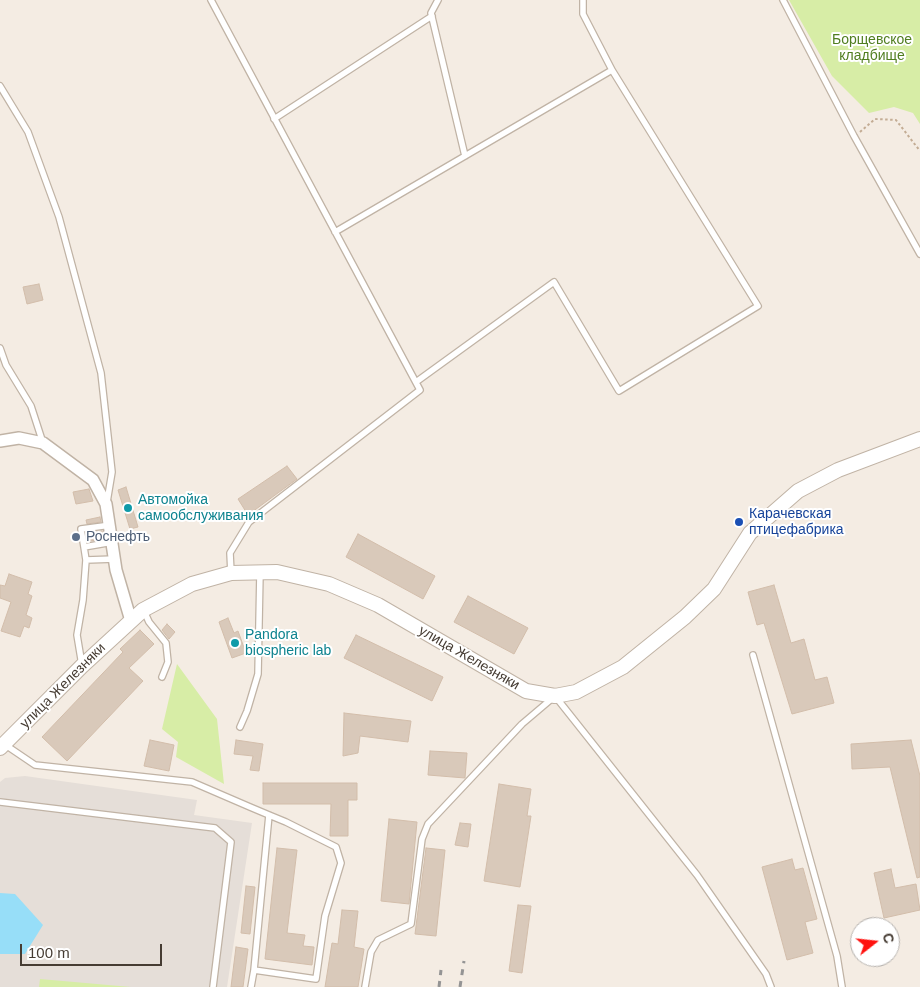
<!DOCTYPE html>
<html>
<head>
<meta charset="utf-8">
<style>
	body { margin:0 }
	#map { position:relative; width:920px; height:987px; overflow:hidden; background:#f4ece3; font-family:Helvetica,sans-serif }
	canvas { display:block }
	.north { position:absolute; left:850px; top:917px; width:50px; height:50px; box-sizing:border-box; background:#fff; border:1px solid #b5b1ad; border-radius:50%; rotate:74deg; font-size:14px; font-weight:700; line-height:20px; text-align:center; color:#463c33 }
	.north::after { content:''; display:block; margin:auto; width:18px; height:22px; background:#ff120f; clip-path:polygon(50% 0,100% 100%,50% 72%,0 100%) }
	.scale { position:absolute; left:20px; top:944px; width:142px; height:22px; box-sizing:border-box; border:2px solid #463c33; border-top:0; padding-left:6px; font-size:15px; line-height:18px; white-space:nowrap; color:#463c33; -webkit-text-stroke:4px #fff; paint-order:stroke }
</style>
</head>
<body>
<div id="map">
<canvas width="920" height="987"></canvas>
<div class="north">С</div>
<div class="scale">100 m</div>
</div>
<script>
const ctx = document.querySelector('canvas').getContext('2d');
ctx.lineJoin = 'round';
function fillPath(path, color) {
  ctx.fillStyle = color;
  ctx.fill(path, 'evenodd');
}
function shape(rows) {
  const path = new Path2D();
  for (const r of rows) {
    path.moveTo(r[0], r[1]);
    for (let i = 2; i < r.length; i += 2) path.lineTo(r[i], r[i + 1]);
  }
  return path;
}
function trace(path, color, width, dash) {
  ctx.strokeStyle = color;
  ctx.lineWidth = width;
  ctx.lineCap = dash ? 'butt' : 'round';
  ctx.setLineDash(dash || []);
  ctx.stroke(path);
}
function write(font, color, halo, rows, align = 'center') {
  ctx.font = font + ' Helvetica,sans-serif';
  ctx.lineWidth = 4;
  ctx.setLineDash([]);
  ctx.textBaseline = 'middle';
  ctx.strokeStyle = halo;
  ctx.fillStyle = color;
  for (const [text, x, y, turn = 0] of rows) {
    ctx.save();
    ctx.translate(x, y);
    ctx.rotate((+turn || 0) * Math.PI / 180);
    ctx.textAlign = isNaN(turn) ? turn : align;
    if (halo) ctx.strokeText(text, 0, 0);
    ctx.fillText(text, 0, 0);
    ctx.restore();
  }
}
fillPath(shape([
	[25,776,197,800,194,815,252,823,227,987,0,987,0,782,5,778]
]), '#e5ded8');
fillPath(shape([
	[789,0,920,0,920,124,913,113,894,107,869,113,832,76],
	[177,664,217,719,224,784,176,757,178,742,162,729],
	[40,979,131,987,39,987]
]), '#d7eda6');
fillPath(shape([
	[0,893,15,894,43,925,25,954,0,954]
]), '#97def8');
const building = shape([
	[39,284,43,300,27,304,23,287,39,284],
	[287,466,297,479,248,515,238,499,287,466],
	[126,487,138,527,130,529,118,490,126,487],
	[89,489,93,501,76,504,73,492,89,489],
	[100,517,101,522,87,524,86,520,100,517],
	[102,531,104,539,90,541,88,533,102,531],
	[358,534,435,576,423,599,346,557,358,534],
	[9,574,32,582,28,594,32,596,26,615,32,618,29,628,24,626,20,637,1,631,11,602,0,598,0,585,5,586,9,574],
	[774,585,791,643,804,639,815,680,827,677,834,703,792,714,764,623,757,625,748,592,774,585],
	[468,596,528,628,514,654,454,622,468,596],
	[228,618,234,633,238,631,246,653,232,658,219,622,228,618],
	[167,624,175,632,169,639,162,630,167,624],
	[140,630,154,644,129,668,143,681,67,761,42,737,123,652,120,649,140,630],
	[356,635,443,677,432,701,344,658,356,635],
	[344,713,411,721,408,742,360,736,358,753,343,756,344,713],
	[150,740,174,745,169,771,144,766,150,740],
	[236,740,263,744,259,771,250,770,253,756,234,754,236,740],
	[911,740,920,776,920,877,917,878,890,767,852,769,851,744,911,740],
	[430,751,467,753,465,778,428,775,430,751],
	[263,783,357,783,357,800,348,800,348,836,330,836,331,804,263,804,263,783],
	[499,784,531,789,527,816,531,816,520,887,484,881,499,784],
	[389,819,417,822,409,904,381,901,389,819],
	[460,823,471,824,468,847,455,845,460,823],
	[277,848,297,850,287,933,305,935,303,946,314,947,312,965,265,959,277,848],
	[426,848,445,850,436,936,415,934,426,848],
	[792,859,795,870,803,868,817,919,805,922,813,953,787,960,762,867,792,859],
	[891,869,895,888,916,884,920,910,884,918,874,873,891,869],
	[246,886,255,887,250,934,241,933,246,886],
	[518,905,531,906,522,973,509,971,518,905],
	[342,910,358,911,354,947,364,949,358,987,325,987,332,943,338,944,342,910],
	[236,947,248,949,243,987,231,987,236,947]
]);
fillPath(building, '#d9c9ba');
trace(building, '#d2bdaa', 1);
const service = shape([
	[211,0,420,390,249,522,230,553,231,573],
	[438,0,431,13,465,156],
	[583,0,583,14,612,70],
	[783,0,854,136,920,254],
	[0,86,28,132,59,217,101,373,112,472,107,502],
	[274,119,432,16],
	[335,232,612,70,758,306,619,391,554,282,416,382],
	[0,348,6,365,31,406,43,443],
	[84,547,81,529,111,525],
	[86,560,115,559],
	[144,611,149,622,166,643,168,662,162,677],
	[753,655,837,956,842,987],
	[82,665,77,635,83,600,86,560,84,547,113,542],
	[240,727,247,711,258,674,260,572],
	[4,744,35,765,192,782,250,807,269,815,286,822,336,847,341,863,325,916,316,979,254,970,269,815],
	[0,802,215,828,231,842,213,987],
	[251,987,254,970],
	[365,987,371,952,378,940,411,924,422,839,428,824,522,724,555,696,697,875,766,974,771,987]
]);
const minor = shape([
	[0,441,19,438,43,443,93,480,106,504,116,570,131,621]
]);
const tertiary = shape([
	[0,748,82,666,143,610,192,584,231,573,277,572,329,584,378,605,526,691,555,696,576,692,623,667,685,617,714,589,750,533,798,491,838,470,920,439]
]);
trace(service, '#c0b3a5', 8);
trace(minor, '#c0b3a5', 14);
trace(tertiary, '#c0b3a5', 16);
trace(shape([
	[860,132,875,119,896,120,920,151]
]), '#c3ac94', 2, [2.5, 2.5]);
trace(service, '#fff', 5.5);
trace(minor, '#fff', 11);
trace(tertiary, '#fff', 14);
trace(shape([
	[439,987,441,970],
	[460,987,464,961]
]), '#949494', 3, [6, 6]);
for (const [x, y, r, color] of [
	[128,508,5,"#0f9aa8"],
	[739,522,5,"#1a4fb4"],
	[76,537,5,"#5c6f8a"],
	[235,643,5,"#0f9aa8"]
]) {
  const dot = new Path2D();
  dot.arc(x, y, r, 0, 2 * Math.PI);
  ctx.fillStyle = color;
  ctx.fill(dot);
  trace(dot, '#fff', 2);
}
write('14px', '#507e20', '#fff', [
	["Борщевское",872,40],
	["кладбище",872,56]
]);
write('14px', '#0d838f', '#fff', [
	["Автомойка",138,500],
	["самообслуживания",138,516],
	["Pandora",245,635],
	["biospheric lab",245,651]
], 'left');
write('14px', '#164399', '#fff', [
	["Карачевская",749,514],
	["птицефабрика",749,530]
], 'left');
write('14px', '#4e5e75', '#fff', [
	["Роснефть",86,537]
], 'left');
write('14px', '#463c33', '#fff', [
	["улица Железняки",469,658,30],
	["улица Железняки",63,686,-45]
]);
</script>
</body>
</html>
